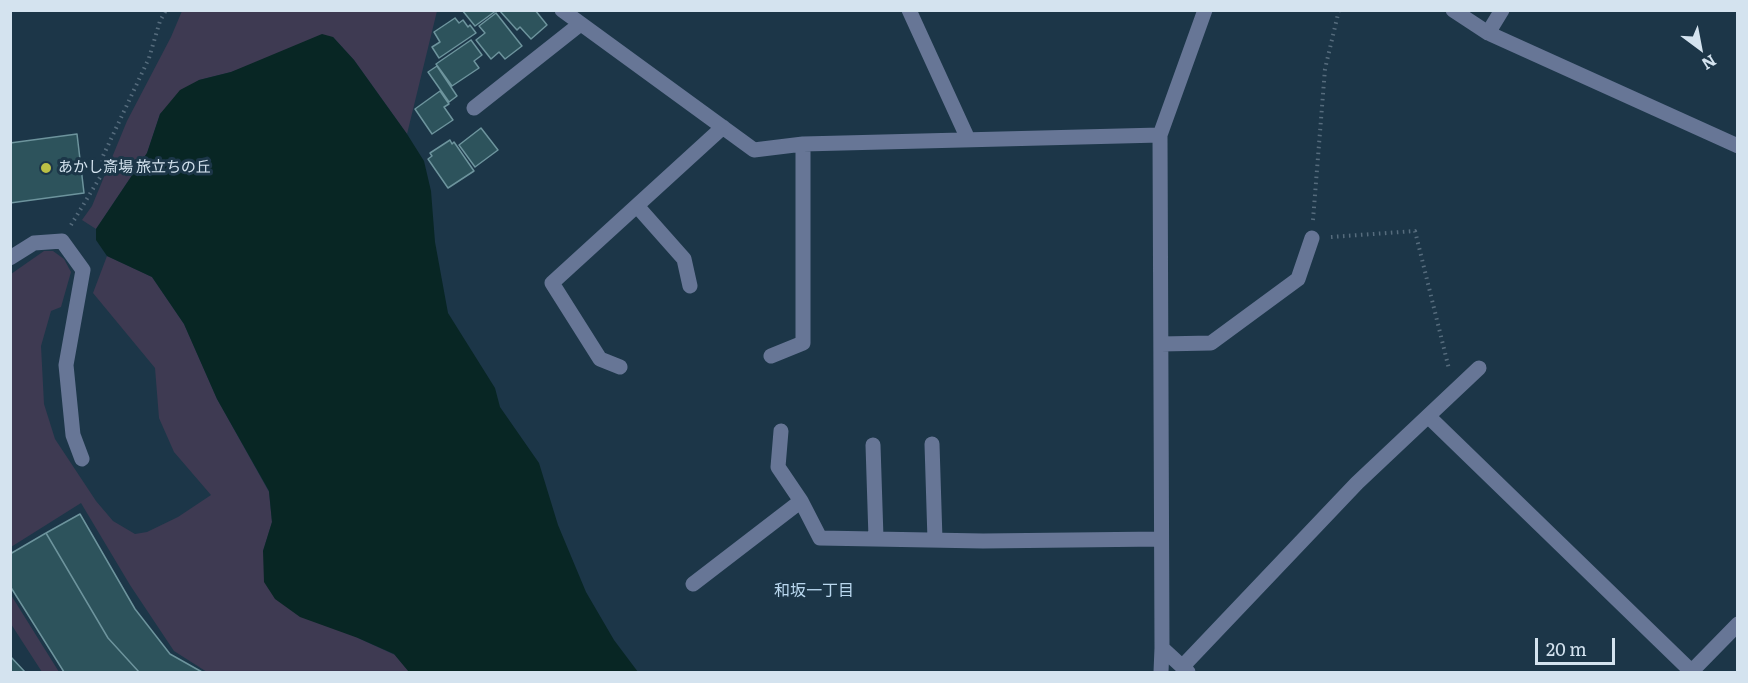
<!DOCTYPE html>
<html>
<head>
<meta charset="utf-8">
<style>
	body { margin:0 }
	#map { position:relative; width:1748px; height:683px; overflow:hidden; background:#1c3648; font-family:Literata,serif }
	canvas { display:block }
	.frame { position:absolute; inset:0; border:12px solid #d4e3ef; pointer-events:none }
	.north { position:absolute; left:1670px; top:18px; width:60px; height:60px; -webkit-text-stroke:4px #1c3648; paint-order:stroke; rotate:148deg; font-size:16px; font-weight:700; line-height:24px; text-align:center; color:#d4e3ef }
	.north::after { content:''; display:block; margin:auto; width:21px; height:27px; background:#d4e3ef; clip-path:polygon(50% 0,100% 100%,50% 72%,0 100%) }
	.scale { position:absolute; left:1535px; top:638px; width:80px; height:27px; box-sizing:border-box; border:3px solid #d4e3ef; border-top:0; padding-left:8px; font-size:18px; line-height:21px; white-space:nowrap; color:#d4e3ef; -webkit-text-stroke:4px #1c3648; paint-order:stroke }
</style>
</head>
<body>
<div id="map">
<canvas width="1748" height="683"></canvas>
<div class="frame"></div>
<div class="north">N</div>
<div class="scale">20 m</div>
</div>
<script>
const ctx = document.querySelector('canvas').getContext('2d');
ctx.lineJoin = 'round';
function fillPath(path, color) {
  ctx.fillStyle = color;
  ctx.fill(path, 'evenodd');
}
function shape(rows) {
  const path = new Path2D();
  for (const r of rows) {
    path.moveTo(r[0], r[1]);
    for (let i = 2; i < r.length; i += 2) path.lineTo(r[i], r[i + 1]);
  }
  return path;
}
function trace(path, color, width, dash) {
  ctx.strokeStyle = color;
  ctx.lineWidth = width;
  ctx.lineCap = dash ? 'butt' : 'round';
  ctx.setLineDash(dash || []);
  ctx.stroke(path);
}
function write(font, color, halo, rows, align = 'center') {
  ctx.font = font + ' Literata,"Noto Sans JP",serif';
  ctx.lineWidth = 6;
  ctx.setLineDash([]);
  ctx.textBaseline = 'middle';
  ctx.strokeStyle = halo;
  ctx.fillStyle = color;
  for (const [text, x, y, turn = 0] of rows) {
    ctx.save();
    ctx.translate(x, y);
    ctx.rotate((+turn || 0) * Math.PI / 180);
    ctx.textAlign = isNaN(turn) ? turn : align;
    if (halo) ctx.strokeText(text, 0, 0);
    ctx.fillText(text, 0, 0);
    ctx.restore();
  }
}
fillPath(shape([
	[182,11,437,11,407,134,354,60,333,37,231,72,199,80,160,114,147,153,96,229,82,220,92,206,127,121,171,37],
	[44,251,53,251,64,259,71,272,61,307,51,311,41,346,44,404,55,439,96,501,113,521,135,534,147,532,178,517,211,495,174,452,159,418,155,368,93,293,107,256,152,277,184,324,217,399,269,492,272,522,263,551,358,638,395,655,409,672,207,672,174,651,130,585,81,503,11,547,11,274],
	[10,595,11,595,59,672,42,672,11,624]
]), '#3e3a52');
fillPath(shape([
	[322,34,333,37,354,60,407,134,424,161,431,191,435,242,448,313,495,388,500,407,539,463,558,525,586,592,614,640,638,672,409,672,394,654,358,638,300,617,275,599,264,582,263,551,272,522,269,491,217,399,184,324,152,277,107,256,96,240,96,229,147,153,160,114,180,90,199,80,231,72]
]), '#082624');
const building = shape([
	[462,10,497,10,475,26,462,10],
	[499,10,535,10,547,25,531,39,520,27,517,30,499,10],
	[496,13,522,46,505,59,499,52,491,59,476,40,485,33,479,26,496,13],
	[455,18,459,23,463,20,468,27,470,25,476,33,439,58,432,47,440,42,434,32,455,18],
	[471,40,482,55,474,61,479,68,452,86,436,64,471,40],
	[437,66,457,96,449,102,428,72,437,66],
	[440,91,449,104,444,107,453,120,432,134,415,109,440,91],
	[481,128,498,150,475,167,459,145,481,128],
	[77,134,84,193,10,203,10,143,77,134],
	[450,140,452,144,454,142,474,171,448,188,428,159,432,156,430,153,450,140],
	[80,514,135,609,170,654,202,672,139,672,108,638,46,533,80,514],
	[46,533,108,638,139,672,64,672,10,586,10,554,46,533],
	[10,656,25,672,10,672,10,656]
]);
fillPath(building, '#2d535c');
trace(building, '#6d949d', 1.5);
trace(shape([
	[1313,220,1325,69,1339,10],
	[71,225,102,174,103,156,149,58,160,21,166,10],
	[1331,237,1415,231,1449,369]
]), '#566c7d', 4, [1.5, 4.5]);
trace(shape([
	[562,10,754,150,803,144,1160,135],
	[909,10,968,139],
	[1453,10,1488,33,1738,146],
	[1488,33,1502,10],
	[474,108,579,25],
	[637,206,684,259,690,286],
	[10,258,34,243,62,241,83,270,66,365,73,435,82,459],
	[1161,344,1211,343,1298,279,1312,238],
	[771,356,803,343,803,144],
	[620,367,600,359,552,283,723,127],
	[1429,417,1692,672],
	[781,431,778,467,801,501,820,538,983,541,1161,539],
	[932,444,935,540],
	[873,445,876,538],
	[693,584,801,501],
	[1182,667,1357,483,1479,368],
	[1161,672,1162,648],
	[1188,672,1162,648,1160,135,1205,10],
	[1691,672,1738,624]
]), '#677696', 15);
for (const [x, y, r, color] of [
	[46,168,6,"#bbc045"]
]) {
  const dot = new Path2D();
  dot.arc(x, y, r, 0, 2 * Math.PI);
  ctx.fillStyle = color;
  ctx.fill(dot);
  trace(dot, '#1c3648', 2);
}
write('15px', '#d4e3ef', '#1c3648', [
	["あかし斎場 旅立ちの丘",58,168]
], 'left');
write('16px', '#b9d7ee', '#1c3648', [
	["和坂一丁目",814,591]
]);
</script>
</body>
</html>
